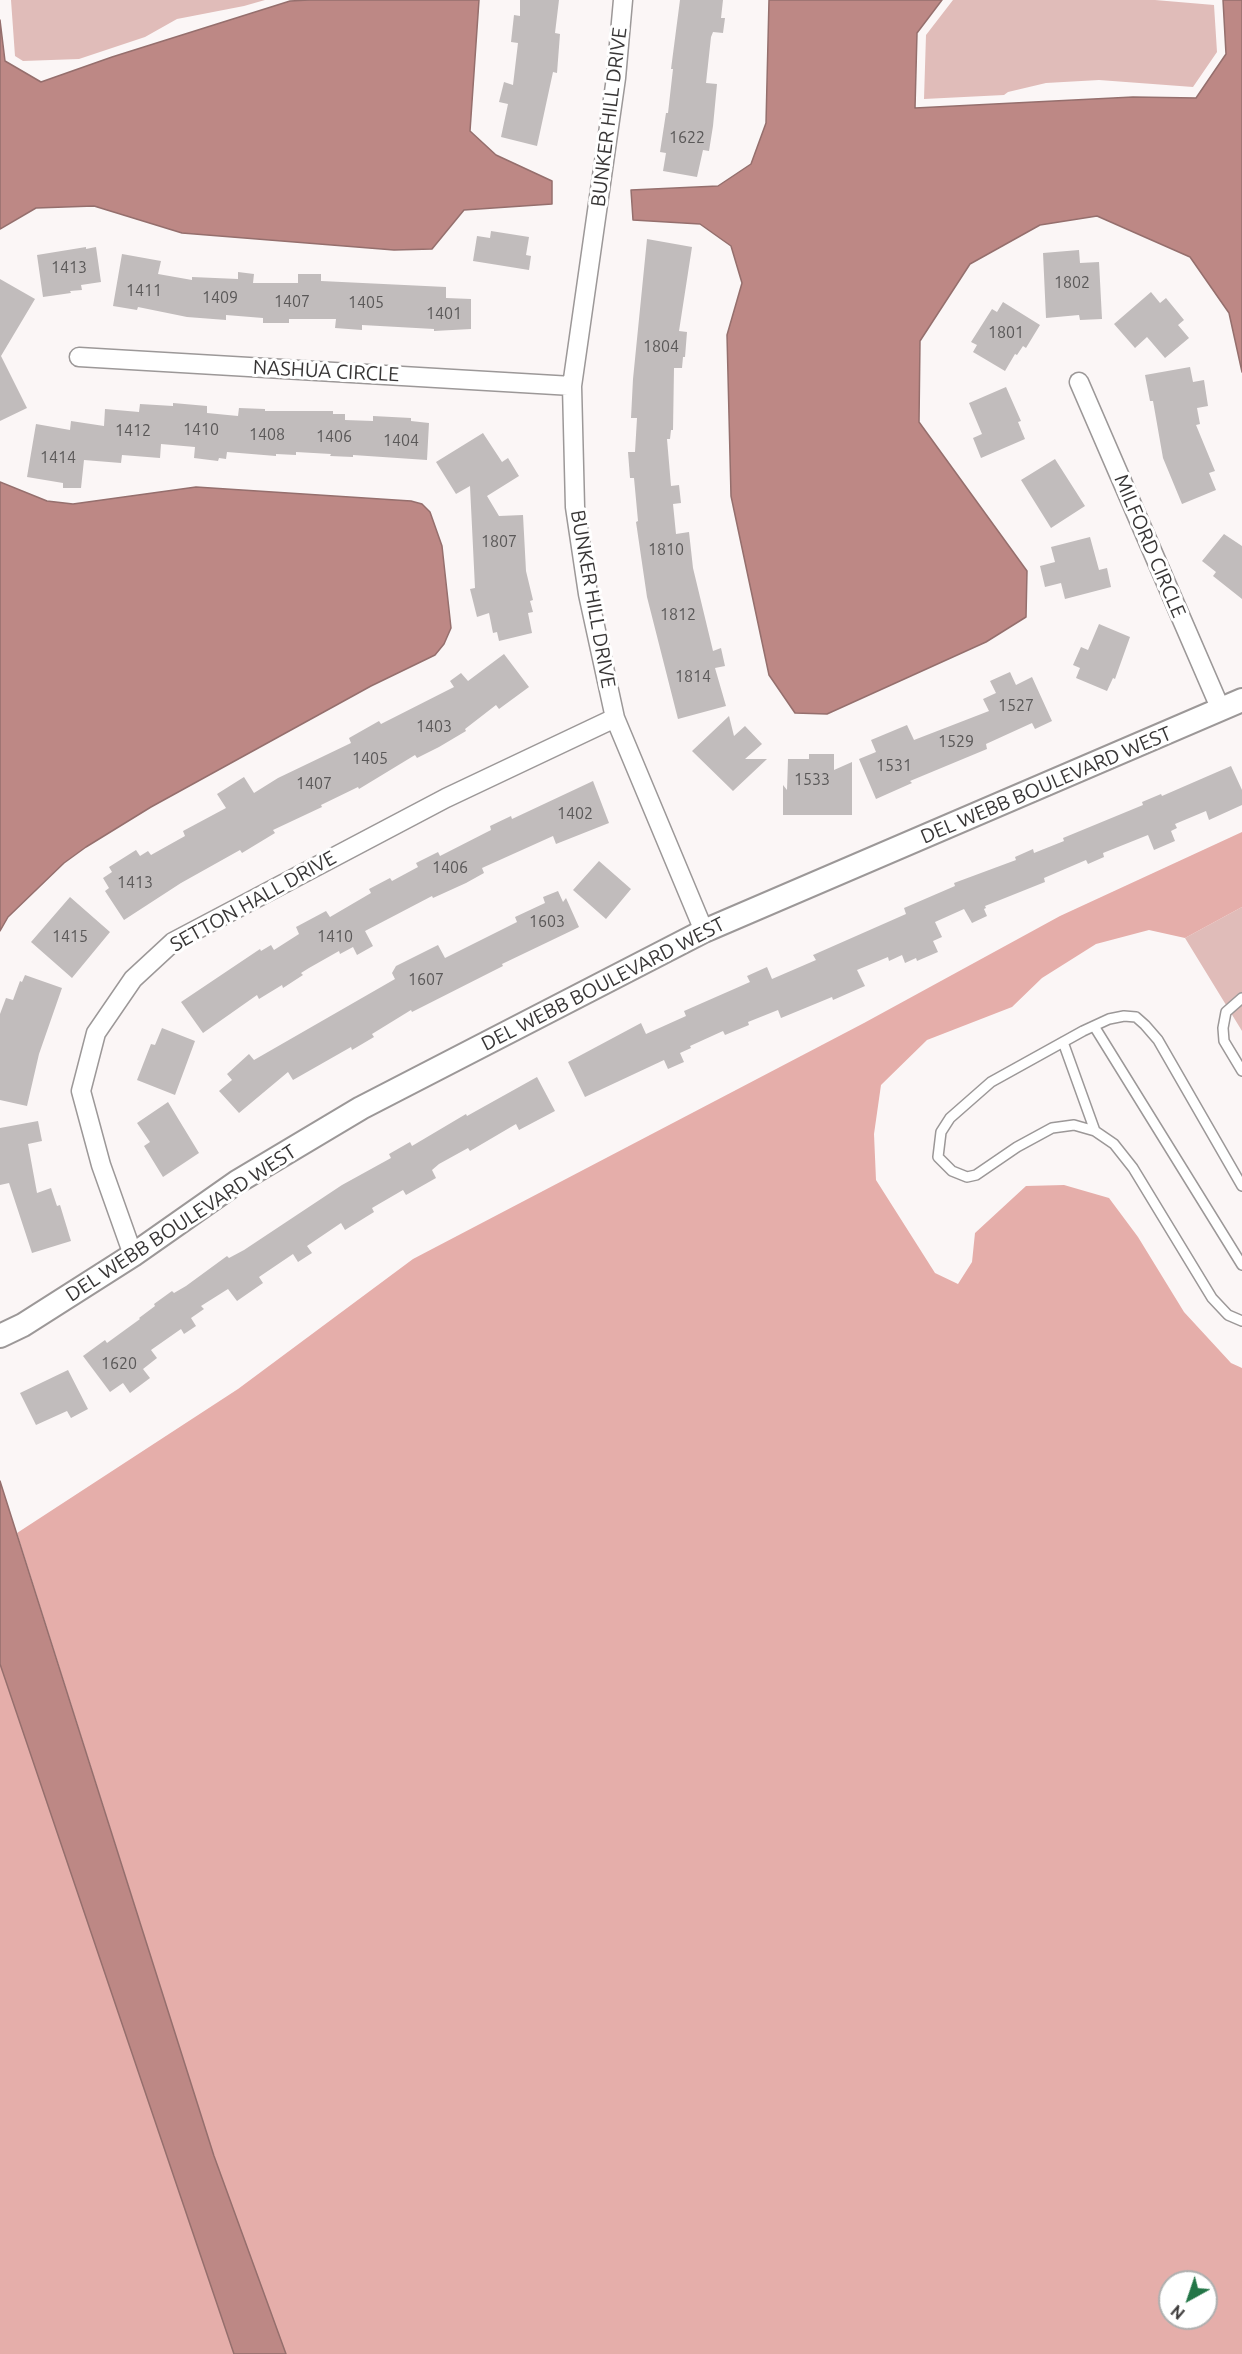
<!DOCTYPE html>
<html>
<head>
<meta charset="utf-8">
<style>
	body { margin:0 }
	#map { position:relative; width:1242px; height:2354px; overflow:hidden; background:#fbf6f6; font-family:Ubuntu,sans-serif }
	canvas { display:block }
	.north { position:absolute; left:1158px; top:2270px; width:60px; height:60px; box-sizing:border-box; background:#fff; border:2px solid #afafaf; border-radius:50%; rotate:220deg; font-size:16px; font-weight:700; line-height:24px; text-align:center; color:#383636 }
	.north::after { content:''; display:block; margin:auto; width:21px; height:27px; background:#237547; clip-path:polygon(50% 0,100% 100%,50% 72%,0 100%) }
</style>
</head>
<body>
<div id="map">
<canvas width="1242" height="2354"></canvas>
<div class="north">N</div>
</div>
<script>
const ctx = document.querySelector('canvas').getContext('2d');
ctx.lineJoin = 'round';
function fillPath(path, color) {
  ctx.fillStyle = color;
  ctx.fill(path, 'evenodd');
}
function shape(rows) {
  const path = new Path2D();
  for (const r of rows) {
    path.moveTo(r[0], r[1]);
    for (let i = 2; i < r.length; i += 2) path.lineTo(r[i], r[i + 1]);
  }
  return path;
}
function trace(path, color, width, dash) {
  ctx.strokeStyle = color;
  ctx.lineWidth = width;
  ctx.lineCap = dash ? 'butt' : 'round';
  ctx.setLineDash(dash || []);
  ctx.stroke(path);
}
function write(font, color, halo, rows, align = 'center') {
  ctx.font = font + ' Ubuntu,sans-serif';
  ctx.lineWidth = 6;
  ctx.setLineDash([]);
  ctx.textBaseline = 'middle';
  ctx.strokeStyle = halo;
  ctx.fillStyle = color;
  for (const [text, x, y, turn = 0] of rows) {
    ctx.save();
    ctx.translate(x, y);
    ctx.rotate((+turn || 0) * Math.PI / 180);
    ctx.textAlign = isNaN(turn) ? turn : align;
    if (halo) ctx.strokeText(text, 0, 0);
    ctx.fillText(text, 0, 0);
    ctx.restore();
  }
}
fillPath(shape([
	[11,0,265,0,244,6,177,19,145,37,79,59,23,61,15,56],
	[953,0,1155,0,1214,5,1217,52,1193,87,1099,80,1046,83,1008,92,1004,95,924,99,926,35],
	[1242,907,1242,1031,1185,938]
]), '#e0bcb9');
fillPath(shape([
	[1242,832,1242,907,1185,938,1149,930,1096,944,1042,978,1012,1007,927,1040,881,1085,874,1134,876,1180,935,1273,958,1284,972,1262,975,1233,1026,1186,1064,1185,1109,1198,1138,1237,1184,1312,1231,1363,1242,1368,1242,2354,286,2354,214,2156,17,1533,238,1389,413,1259,864,1023,1060,916],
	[1170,2282,1206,2282,1206,2318,1170,2318],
	[0,1664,198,2244,234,2354,0,2354]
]), '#e5aeaa');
const water = shape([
	[309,0,479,0,470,131,496,155,552,181,552,204,464,210,432,249,394,250,182,233,94,206,36,208,0,229,0,20,5,61,41,82,112,57,290,1,309,0],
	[769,0,942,0,917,33,915,108,1133,97,1196,98,1226,54,1223,0,1242,0,1242,372,1229,313,1190,257,1097,216,1040,225,970,264,920,341,919,422,1027,571,1026,617,986,642,827,714,795,713,769,675,731,496,727,335,742,283,731,246,700,224,633,220,631,190,718,186,751,164,766,123,769,0],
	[0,482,47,501,73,504,196,487,411,501,422,504,430,512,442,546,451,628,444,644,435,655,371,686,151,807,86,847,64,863,8,917,0,931,0,482],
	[0,1481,214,2156,286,2354,234,2354,0,1664,0,1481]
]);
fillPath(water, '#bd8885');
trace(water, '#956f6d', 1.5);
fillPath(shape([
	[520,0,559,0,555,33,560,34,557,73,553,72,537,146,501,137,508,104,499,102,504,82,513,85,518,43,511,42,514,15,520,16],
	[680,0,723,0,721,18,725,18,723,33,713,32,711,37,706,83,717,84,713,126,709,151,703,150,697,177,663,171,666,153,660,152,666,113,668,113,673,69,671,69],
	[491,231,529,237,526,255,531,256,529,270,473,261,477,236,490,238],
	[647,239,692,247,679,331,687,332,685,357,683,357,682,368,674,368,673,430,671,430,670,439,667,439,671,486,679,485,681,503,673,504,676,534,689,532,693,568,713,651,721,648,725,666,715,668,726,706,678,719,647,597,636,522,638,521,634,478,630,478,628,452,635,452,637,418,631,418,633,379],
	[86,247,86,249,96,247,101,282,81,285,82,290,70,291,71,293,43,297,37,255],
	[1079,250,1080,263,1099,262,1102,319,1080,320,1079,315,1046,318,1043,253],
	[122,254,161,261,158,274,192,280,192,277,238,279,238,272,254,274,253,283,298,283,298,274,321,274,321,281,446,287,446,298,471,299,471,329,434,331,434,329,362,325,362,330,335,328,336,319,289,319,289,323,263,323,263,318,226,315,226,320,187,317,138,307,137,310,113,306],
	[0,279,35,299,1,356,27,408,0,421],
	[1151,292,1160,303,1166,298,1184,320,1178,325,1189,338,1165,358,1147,337,1135,348,1114,324],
	[1003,302,1040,325,1026,348,1023,346,1017,355,1015,354,1005,371,973,352,977,345,971,342,992,309,997,312],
	[1190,367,1193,382,1204,380,1208,406,1197,408,1200,424,1196,425,1215,471,1209,473,1216,490,1182,504,1163,458,1153,401,1150,401,1145,375],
	[1006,387,1021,421,1018,422,1025,439,981,458,973,438,982,434,969,403],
	[173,403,207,406,207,413,238,416,239,408,265,409,265,411,333,411,333,414,345,414,345,420,373,421,373,416,411,418,411,421,429,423,427,460,353,455,353,457,330,456,331,454,296,452,296,455,276,454,276,456,227,452,226,459,219,458,218,461,194,458,195,447,161,444,160,458,122,455,121,463,84,460,81,488,63,488,63,483,27,477,36,424,70,430,71,421,104,426,105,409,139,412,140,404,173,406],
	[483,433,502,462,508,458,519,476,487,496,499,516,523,515,526,571,533,600,530,601,533,612,528,613,532,633,499,641,497,632,493,633,489,613,477,617,470,589,475,588,470,486,456,494,436,462],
	[1055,459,1085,506,1051,528,1021,480],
	[1224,534,1242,546,1242,599,1213,576,1216,572,1202,561],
	[1090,537,1099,570,1107,568,1111,587,1065,599,1061,583,1045,587,1040,566,1055,562,1051,547],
	[1099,624,1130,637,1115,679,1113,678,1107,691,1076,678,1080,668,1073,665,1081,647,1088,650],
	[504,654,529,687,499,709,496,705,465,729,466,731,439,747,417,758,415,755,359,789,358,787,321,805,322,807,273,830,275,833,242,853,240,850,181,883,124,920,105,891,109,888,103,878,112,872,109,867,136,850,140,856,148,851,151,855,185,836,183,831,226,808,217,794,244,777,254,793,278,778,351,743,349,738,379,721,381,724,454,687,450,681,461,673,468,681],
	[1010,672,1016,685,1032,677,1052,721,1035,729,1032,723,986,744,987,749,910,781,912,783,876,799,859,759,876,752,871,740,907,725,914,740,989,711,983,699,996,693,990,681],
	[729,716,734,736,745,726,762,744,745,759,767,759,733,791,692,751],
	[809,754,834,754,834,770,852,762,852,815,783,815,783,785,787,790,788,759,809,759],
	[1231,766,1242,790,1242,805,1209,820,1206,811,1175,824,1177,828,1171,831,1175,841,1154,850,1148,835,1103,853,1104,857,1088,864,1086,860,1044,878,1045,882,985,906,986,908,984,909,987,916,972,923,964,909,935,922,942,937,933,941,938,952,917,961,916,958,905,963,902,955,889,961,888,957,857,970,865,986,833,1000,832,997,781,1018,778,1010,748,1022,749,1025,725,1035,723,1031,690,1046,691,1048,680,1053,684,1062,668,1069,664,1060,585,1097,568,1062,641,1023,646,1034,686,1016,684,1011,750,982,747,976,767,967,772,979,816,960,813,955,906,914,904,908,955,886,954,883,1016,860,1015,857,1033,849,1034,853,1064,841,1063,838,1143,805,1142,802,1161,794,1162,796],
	[593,781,609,823,556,844,553,836,482,868,484,873,466,883,433,898,432,896,365,931,373,946,357,955,353,947,340,954,339,951,309,968,301,973,303,975,283,988,282,985,259,999,257,995,203,1033,181,1002,260,949,261,951,271,945,274,950,299,934,296,927,326,911,330,917,371,893,369,889,390,878,392,881,418,867,416,863,438,852,440,856,491,830,490,826,511,816,512,819],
	[599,861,631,889,606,919,573,890],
	[558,891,563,902,566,898,579,927,573,930,502,964,503,966,412,1012,411,1010,372,1034,374,1037,352,1050,351,1047,293,1080,288,1072,239,1113,219,1091,232,1080,227,1074,249,1054,254,1060,395,979,392,973,396,966,438,945,445,958,517,922,515,917,545,903,543,897],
	[70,897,110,932,72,978,31,942],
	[25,975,62,988,39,1054,27,1106,0,1100,0,1014,6,998,13,1000,20,981,22,982],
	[162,1028,195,1041,175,1095,137,1080,151,1044,155,1045],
	[537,1077,555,1111,519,1130,516,1124,470,1151,468,1148,439,1164,432,1170,436,1178,406,1195,403,1190,372,1208,374,1212,345,1230,341,1223,307,1246,312,1253,298,1262,293,1254,259,1277,263,1283,237,1301,228,1289,201,1306,204,1309,191,1318,196,1326,184,1334,181,1329,151,1350,157,1358,143,1369,150,1378,130,1393,123,1383,110,1392,83,1356,105,1340,107,1343,140,1319,139,1318,155,1306,154,1304,172,1291,174,1293,186,1286,227,1256,229,1258,244,1250,342,1185,391,1158,389,1154,410,1142,412,1146,466,1114,467,1116],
	[168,1102,199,1153,163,1177,144,1146,150,1142,137,1123],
	[38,1121,42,1141,28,1144,37,1193,51,1188,57,1206,60,1205,71,1241,32,1253,9,1183,0,1185,0,1128],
	[68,1370,88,1409,71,1418,67,1411,36,1425,20,1393]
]), '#c1bcbc');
const service = shape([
	[1242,998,1226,1012,1223,1028,1224,1041,1242,1071],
	[1094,1026,1242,1265],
	[1063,1042,1095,1131],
	[1242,1186,1158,1040,1145,1025,1136,1017,1124,1016,1109,1019,1083,1031,991,1082,950,1118,941,1132,938,1157,952,1171,967,1177,976,1175,1017,1147,1052,1128,1074,1125,1095,1131,1114,1144,1133,1168,1212,1298,1228,1315,1242,1321]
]);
const minor = shape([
	[623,0,616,78,572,386,575,507,588,594,615,718,704,931],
	[79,357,572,386],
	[1079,382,1221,710],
	[133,1255,101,1165,81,1091,96,1033,133,979,173,942,446,798,615,718]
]);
const tertiary = shape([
	[0,1336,23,1325,133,1255,237,1182,361,1108,704,931,1242,700]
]);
trace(service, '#9c9898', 12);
trace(minor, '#9c9898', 21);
trace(tertiary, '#9c9898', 26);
trace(service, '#fff', 9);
trace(minor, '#fff', 18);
trace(tertiary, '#fff', 22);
write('16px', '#5a5858', null, [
	["1622",687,138],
	["1413",69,268],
	["1802",1072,283],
	["1411",144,291],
	["1409",220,298],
	["1407",292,302],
	["1405",366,303],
	["1401",444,314],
	["1801",1006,333],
	["1804",661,347],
	["1410",201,430],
	["1412",133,431],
	["1408",267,435],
	["1406",334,437],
	["1404",401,441],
	["1414",58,458],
	["1807",499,542],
	["1810",666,550],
	["1812",678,615],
	["1814",693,677],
	["1527",1016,706],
	["1403",434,727],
	["1529",956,742],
	["1405",370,759],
	["1531",894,766],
	["1533",812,780],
	["1407",314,784],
	["1402",575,814],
	["1406",450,868],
	["1413",135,883],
	["1603",547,922],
	["1415",70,937],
	["1410",335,937],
	["1607",426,980],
	["1620",119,1364]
]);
write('20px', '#383636', '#fff', [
	["BUNKER HILL DRIVE",609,117,-83],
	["NASHUA CIRCLE",326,371,3],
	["MILFORD CIRCLE",1150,546,67],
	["BUNKER HILL DRIVE",593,599,80],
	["DEL WEBB BOULEVARD WEST",1046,785,-23],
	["SETTON HALL DRIVE",253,901,-29],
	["DEL WEBB BOULEVARD WEST",603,984,-27],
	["DEL WEBB BOULEVARD WEST",181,1223,-33]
]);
</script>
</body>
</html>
